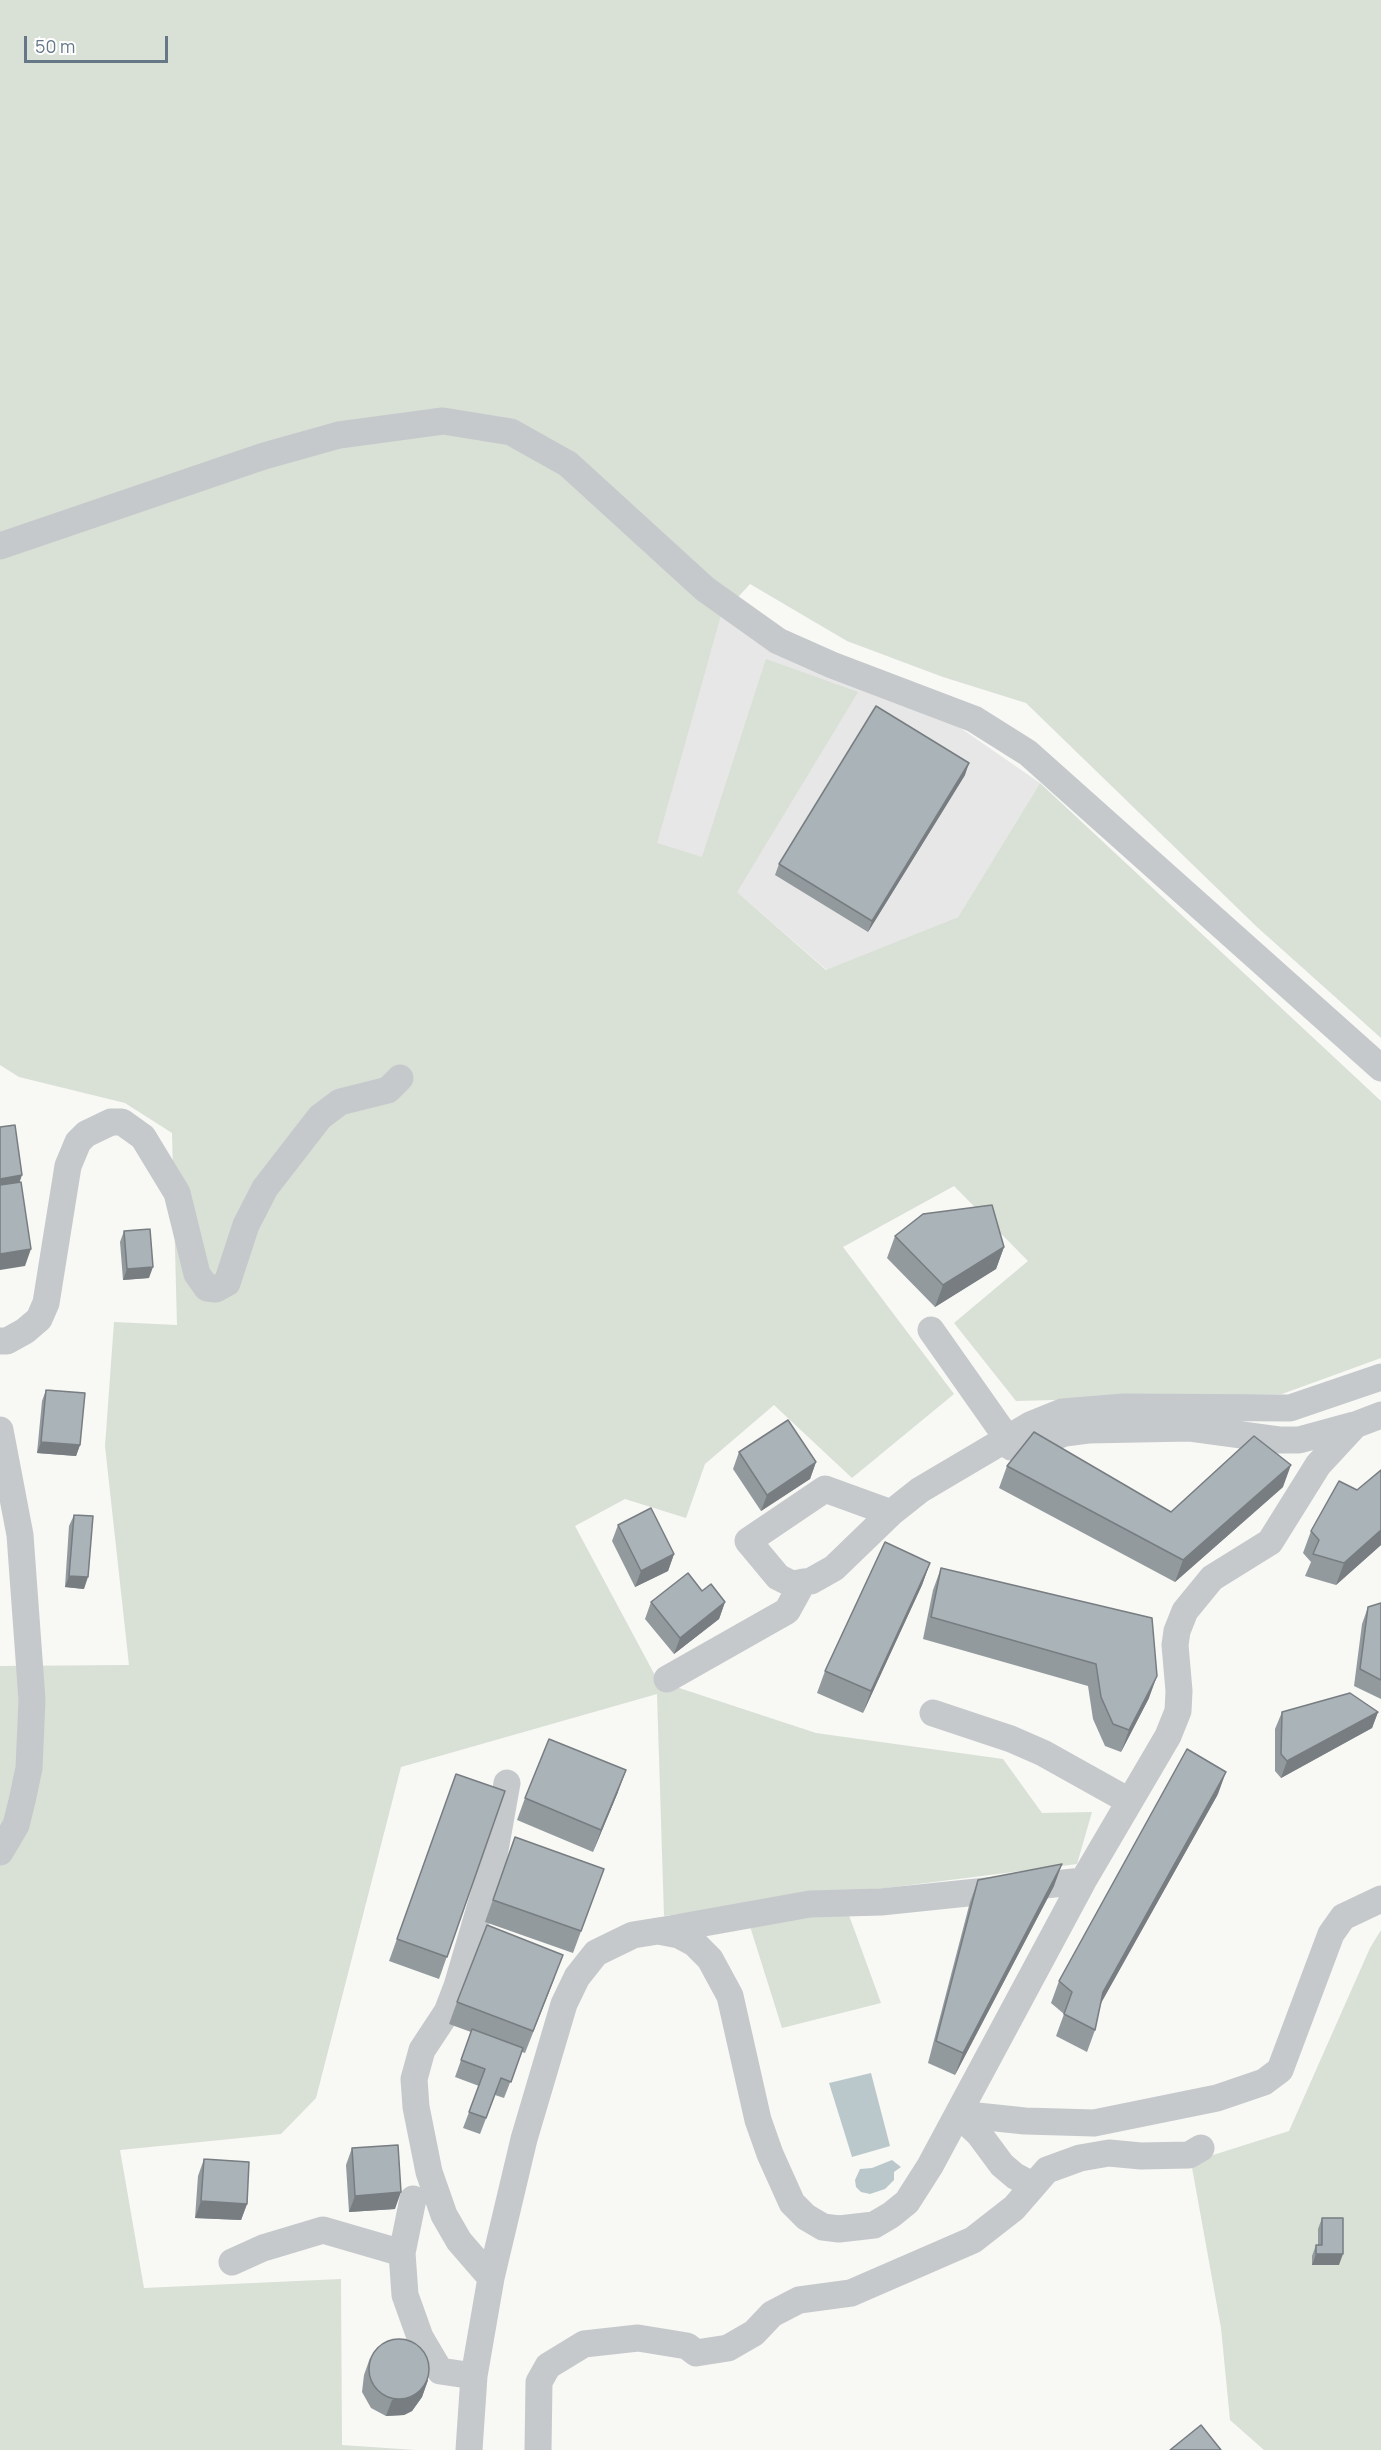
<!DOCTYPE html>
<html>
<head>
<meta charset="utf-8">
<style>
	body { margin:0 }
	#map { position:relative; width:1381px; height:2450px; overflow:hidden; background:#f8f8f5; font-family:Manrope,sans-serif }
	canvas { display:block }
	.scale { position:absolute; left:24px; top:36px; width:144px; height:27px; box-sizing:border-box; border:3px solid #667887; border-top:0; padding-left:8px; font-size:18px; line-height:21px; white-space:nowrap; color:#667887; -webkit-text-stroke:4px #fff; paint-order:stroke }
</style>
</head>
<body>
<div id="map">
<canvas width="1381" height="2450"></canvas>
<div class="scale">50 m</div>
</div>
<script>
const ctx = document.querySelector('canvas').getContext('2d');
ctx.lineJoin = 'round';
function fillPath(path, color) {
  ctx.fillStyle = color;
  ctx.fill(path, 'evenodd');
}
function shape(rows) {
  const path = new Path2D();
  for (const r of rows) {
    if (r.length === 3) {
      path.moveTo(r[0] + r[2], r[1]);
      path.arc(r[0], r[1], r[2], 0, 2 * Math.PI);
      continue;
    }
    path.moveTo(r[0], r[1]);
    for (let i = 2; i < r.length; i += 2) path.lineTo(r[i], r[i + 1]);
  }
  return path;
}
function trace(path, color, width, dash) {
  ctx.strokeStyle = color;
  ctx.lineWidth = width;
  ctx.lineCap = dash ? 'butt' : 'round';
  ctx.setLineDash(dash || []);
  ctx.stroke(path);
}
fillPath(shape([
	[721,616,946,718,1040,783,958,917,827,970,737,892,656,843]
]), '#e6e7e6');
fillPath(shape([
	[0,0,1381,0,1381,1038,1257,927,1026,703,943,677,847,641,750,584,721,616,657,843,702,857,766,659,858,692,737,892,826,970,958,917,1040,783,1381,1101,1381,1358,1282,1394,1016,1401,954,1323,1028,1261,954,1186,843,1247,954,1394,852,1478,774,1405,705,1464,686,1518,625,1499,575,1526,658,1681,816,1733,1003,1759,1042,1813,1092,1812,1077,1864,664,1916,657,1694,401,1767,316,2098,281,2134,120,2150,144,2288,341,2279,342,2445,415,2450,0,2450,0,1666,129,1665,105,1446,114,1322,177,1325,172,1133,125,1103,19,1077,0,1065],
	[846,1907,881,2003,782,2028,748,1920],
	[1381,1930,1381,2450,1264,2450,1230,2420,1221,2328,1191,2162,1289,2131,1370,1948]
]), '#d9e0d6');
fillPath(shape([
	[871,2073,890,2146,852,2157,829,2083],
	[892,2160,901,2167,894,2172,894,2180,885,2189,870,2194,861,2192,856,2187,855,2180,860,2169,872,2168]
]), '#bbc8cb');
trace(shape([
	[0,546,264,456,339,435,443,421,511,432,568,464,705,589,778,641,832,665,974,719,1028,753,1381,1068],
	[931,1330,1007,1438],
	[0,1341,7,1341,25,1331,39,1319,46,1303,68,1166,78,1142,86,1134,111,1122,122,1122,143,1137,177,1193,197,1274,207,1288,216,1289,227,1283,246,1225,265,1188,320,1117,340,1102,388,1090,400,1078],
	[0,1430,20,1535,32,1700,29,1768,22,1801,16,1825,0,1852],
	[1011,1447,1031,1445,1065,1433,1088,1430,1190,1428,1279,1440,1299,1440,1354,1425],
	[891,1513,825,1489,748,1541,778,1577,792,1584,811,1581,834,1568,891,1513,920,1490,1030,1425,1062,1412,1124,1407,1290,1408,1381,1377],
	[667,1679,787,1611,803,1582],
	[933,1713,1011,1739,1043,1753,1129,1801],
	[659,1931,810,1904,881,1902,1083,1881],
	[958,2114,1025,2121,1094,2123,1217,2098,1264,2082,1280,2070,1331,1934,1343,1917,1381,1899],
	[958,2114,979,2134,1002,2165,1015,2176,1032,2185],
	[413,2199,402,2253,405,2295,420,2337,440,2371,474,2376],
	[232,2262,263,2248,323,2230,402,2253],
	[491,2278,459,2241,444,2215,429,2172,416,2107,414,2079,422,2050,447,2012,457,1986,492,1867,507,1783],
	[469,2450,474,2376,491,2278,524,2139,564,2004,577,1977,596,1953,633,1935,658,1931,679,1935,694,1943,710,1959,730,1996,758,2120,770,2154,792,2203,806,2217,823,2227,839,2229,874,2225,891,2215,907,2202,930,2166,1083,1881,1168,1736,1178,1711,1179,1691,1175,1645,1177,1631,1185,1611,1212,1578,1270,1542,1318,1465,1355,1425,1381,1415],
	[538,2450,539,2382,548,2366,584,2344,638,2338,687,2346,696,2353,728,2348,754,2333,772,2314,799,2300,851,2293,973,2240,1014,2208,1047,2170,1080,2158,1109,2153,1141,2156,1189,2155,1201,2148]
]), '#c5c9cc', 27);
fillPath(shape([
	[965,775,868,932,775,875,779,864],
	[124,1231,149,1278,123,1280,120,1242],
	[895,1236,1004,1247,996,1269,935,1307,887,1258],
	[46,1390,80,1445,76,1456,37,1453,42,1401],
	[739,1452,816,1462,810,1479,761,1511,733,1469],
	[1007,1466,1171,1512,1283,1487,1175,1582,999,1488],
	[1381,1470,1381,1545,1336,1585,1305,1576,1311,1562,1303,1553,1311,1531,1357,1490],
	[74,1515,84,1589,65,1587,69,1526],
	[618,1525,674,1554,668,1571,635,1587,612,1541],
	[930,1563,922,1585,863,1713,817,1693,825,1671],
	[941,1568,1152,1618,1149,1698,1121,1752,1105,1746,1093,1719,1088,1686,923,1639,933,1590],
	[702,1591,725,1602,719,1619,674,1654,645,1619,651,1602],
	[1381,1603,1381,1699,1354,1686,1362,1624,1368,1607],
	[1282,1712,1378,1712,1372,1728,1281,1778,1275,1771,1275,1729],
	[456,1774,505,1791,439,1979,389,1961],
	[618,1792,593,1852,517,1820,525,1798],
	[1218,1794,1100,2004,1095,2030,1087,2052,1056,2036,1064,2014,1051,2003,1059,1981],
	[515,1837,604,1869,573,1953,485,1922],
	[978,1880,1054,1886,955,2075,928,2063,970,1902],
	[555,1977,525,2053,522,2052,504,2098,495,2095,480,2134,463,2128,479,2086,455,2077,471,2032,449,2024,457,2002],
	[352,2148,395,2209,349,2212,346,2165],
	[204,2159,247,2204,241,2220,195,2218,198,2176],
	[1322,2218,1339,2265,1312,2265,1312,2256,1316,2245,1318,2245,1318,2229],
	[370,2358,428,2380,422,2397,412,2411,404,2415,386,2416,371,2408,362,2392,364,2375]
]), '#929a9e');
fillPath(shape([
	[969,763,965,775,868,932,872,921],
	[22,1175,18,1187,0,1189,0,1179],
	[1004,1247,996,1269,935,1307,943,1285],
	[31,1249,25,1266,0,1270,0,1254],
	[153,1267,149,1278,123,1280,127,1269],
	[41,1442,80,1445,76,1456,37,1453],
	[816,1462,810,1479,761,1511,767,1495],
	[1291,1465,1283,1487,1175,1582,1183,1560],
	[1381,1530,1381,1545,1336,1585,1344,1563],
	[674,1554,668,1571,635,1587,641,1571],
	[930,1563,922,1585,863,1713,871,1691],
	[69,1576,88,1577,84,1589,65,1587],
	[725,1602,719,1619,674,1654,680,1638],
	[1157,1676,1149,1698,1121,1752,1129,1730],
	[1378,1712,1372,1728,1281,1778,1287,1761],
	[626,1770,618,1792,593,1852,601,1830],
	[1226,1772,1218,1794,1095,2014,1103,1992],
	[1062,1864,1054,1886,955,2075,963,2053],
	[401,2192,395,2209,349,2212,355,2196],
	[201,2201,247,2204,241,2220,195,2218],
	[1316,2254,1343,2254,1339,2265,1312,2265],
	[428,2380,422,2397,412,2411,404,2415,386,2416,392,2400]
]), '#777d81');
const building = shape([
	[876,706,969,763,872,921,779,864,876,706],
	[15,1125,22,1175,0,1179,0,1127,15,1125],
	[21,1182,31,1249,0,1254,0,1185,21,1182],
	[992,1205,1004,1247,943,1285,895,1236,923,1214,992,1205],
	[150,1229,153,1267,127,1269,124,1231,150,1229],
	[46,1390,85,1393,80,1445,41,1442,46,1390],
	[788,1420,816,1462,767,1495,739,1452,788,1420],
	[1034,1432,1171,1512,1254,1436,1291,1465,1183,1560,1007,1466,1034,1432],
	[1381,1470,1381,1530,1344,1563,1313,1554,1319,1540,1311,1531,1339,1481,1357,1490,1381,1470],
	[651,1508,674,1554,641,1571,618,1525,651,1508],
	[74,1515,93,1516,88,1577,69,1576,74,1515],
	[885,1542,930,1563,871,1691,825,1671,885,1542],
	[941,1568,1152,1618,1157,1676,1129,1730,1113,1724,1101,1697,1096,1664,931,1617,941,1568],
	[688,1573,702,1591,711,1584,725,1602,680,1638,651,1602,688,1573],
	[1381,1603,1381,1680,1360,1669,1368,1607,1381,1603],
	[1350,1693,1378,1712,1287,1761,1281,1754,1282,1712,1350,1693],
	[549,1739,626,1770,601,1830,525,1798,549,1739],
	[1187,1749,1226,1772,1103,1992,1095,2030,1064,2014,1072,1992,1059,1981,1187,1749],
	[456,1774,505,1791,447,1957,397,1939,456,1774],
	[515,1837,604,1869,581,1931,493,1900,515,1837],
	[1062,1864,963,2053,936,2041,978,1880,1062,1864],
	[487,1925,563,1955,533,2031,457,2002,487,1925],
	[472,2029,523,2048,511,2082,501,2078,486,2118,469,2112,485,2069,461,2060,472,2029],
	[398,2145,401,2192,355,2196,352,2148,398,2145],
	[204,2159,249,2162,247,2204,201,2201,204,2159],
	[1322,2218,1343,2218,1343,2254,1316,2254,1316,2245,1322,2245,1322,2218],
	[399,2369,30],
	[1201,2425,1221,2450,1170,2450,1201,2425]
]);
fillPath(building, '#aab3b8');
trace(building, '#777d81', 1.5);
</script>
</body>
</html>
